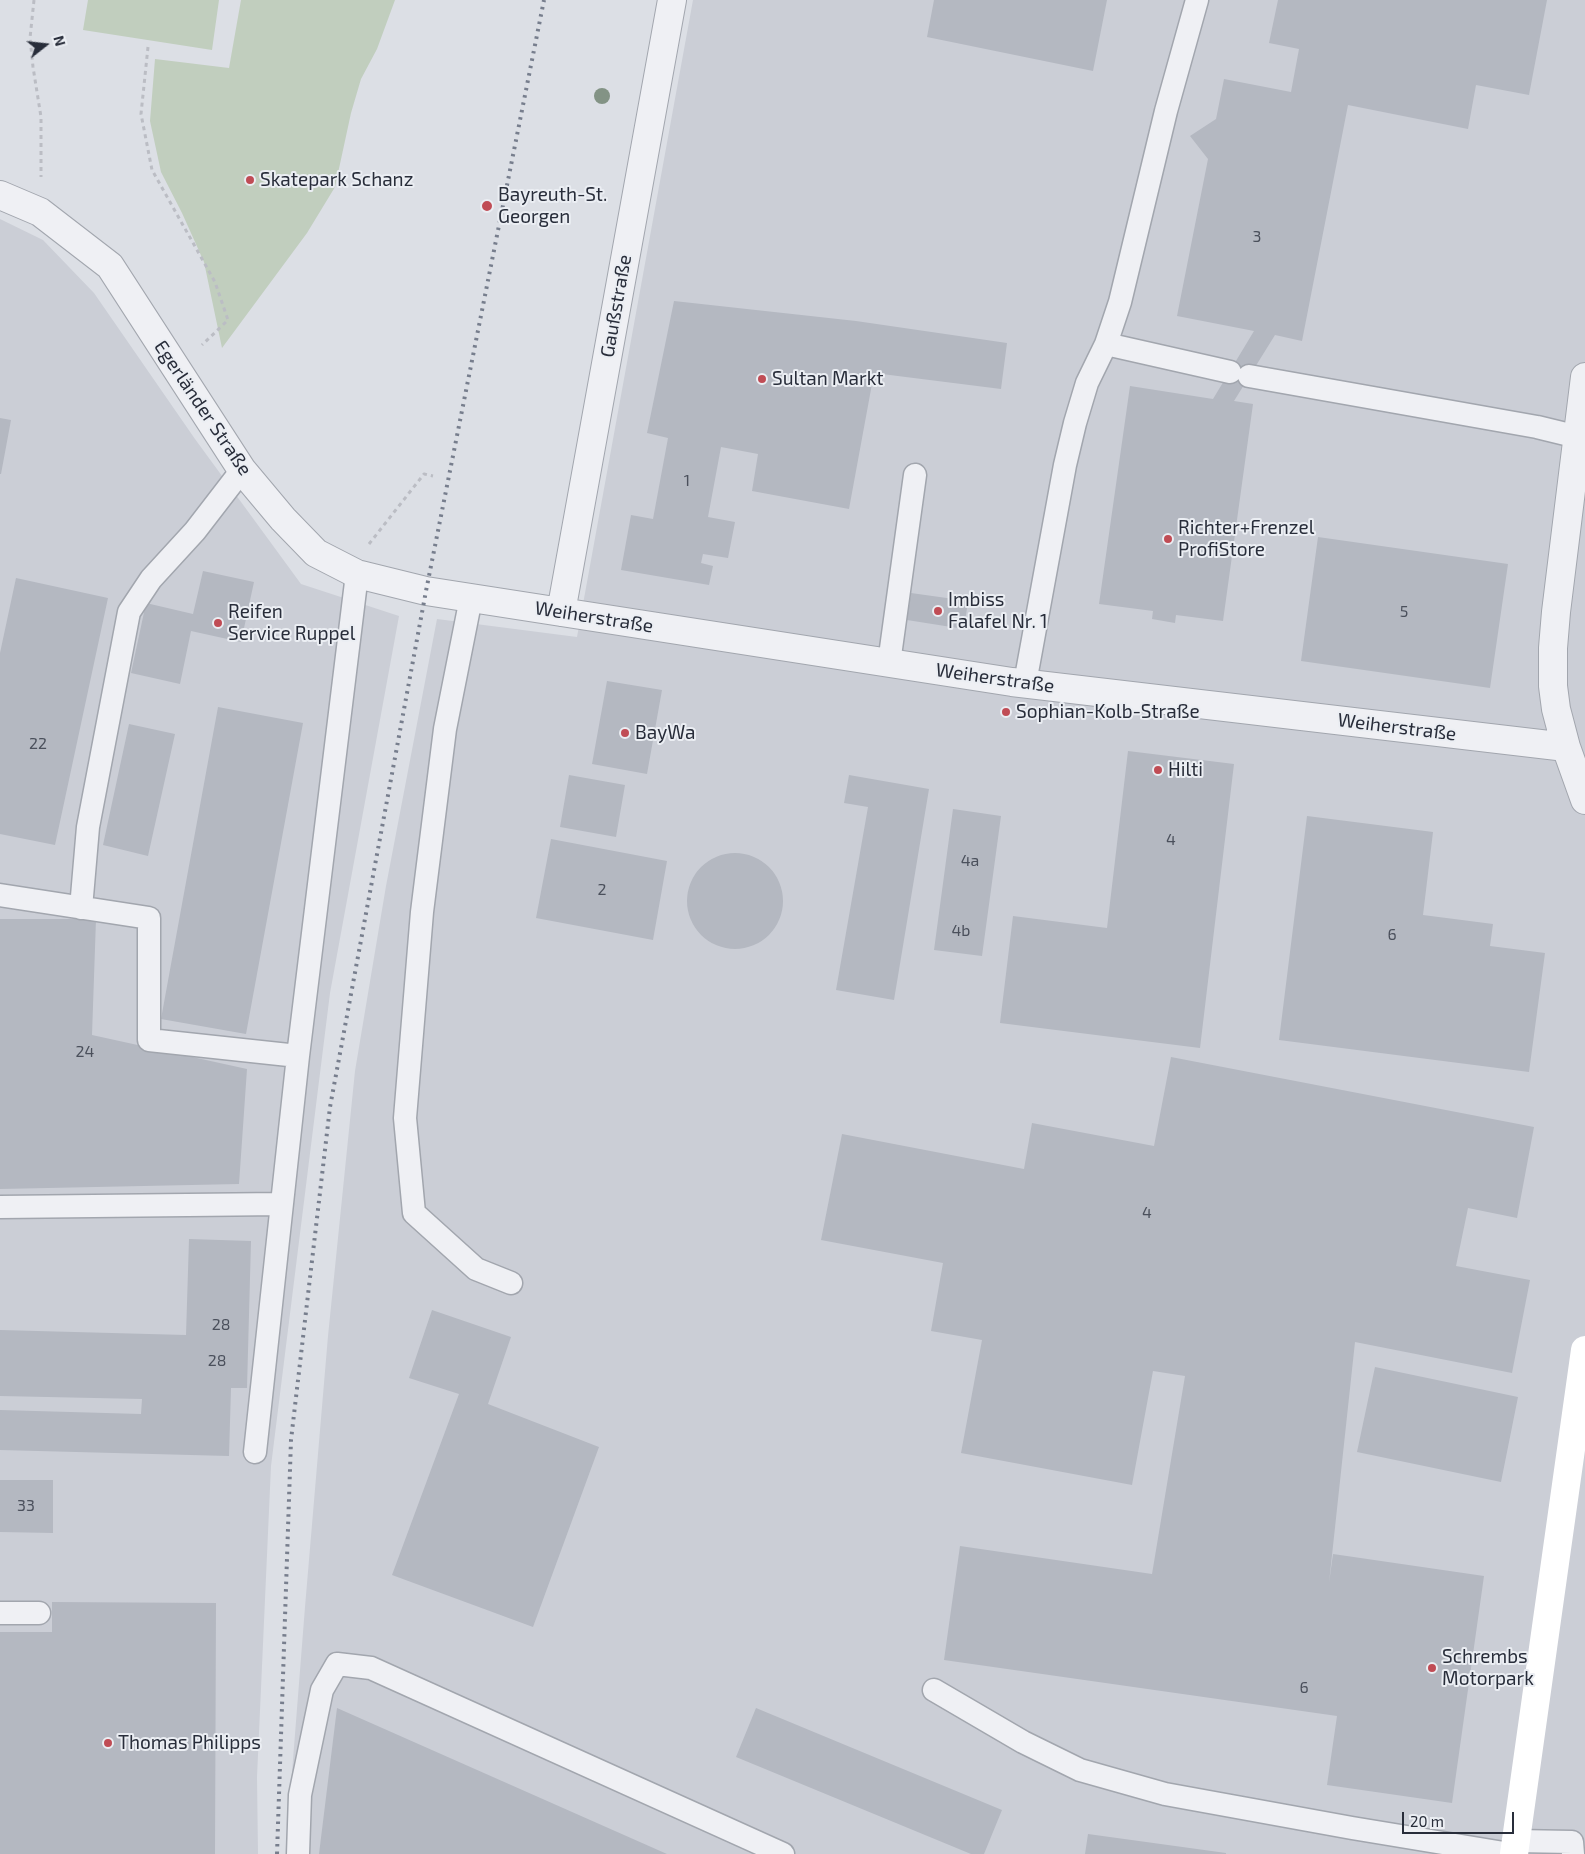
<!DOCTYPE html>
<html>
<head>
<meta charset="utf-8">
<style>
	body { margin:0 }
	#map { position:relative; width:1585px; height:1854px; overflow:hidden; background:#dcdfe5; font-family:"Exo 2",sans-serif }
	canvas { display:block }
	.north { position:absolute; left:20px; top:20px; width:50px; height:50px; -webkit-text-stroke:4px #ebeef3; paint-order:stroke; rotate:74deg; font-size:14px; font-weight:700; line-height:20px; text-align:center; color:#282d3a }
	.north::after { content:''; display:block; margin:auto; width:18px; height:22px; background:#282d3a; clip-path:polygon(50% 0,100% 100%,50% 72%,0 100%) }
	.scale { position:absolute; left:1402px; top:1812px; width:112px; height:22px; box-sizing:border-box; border:2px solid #282d3a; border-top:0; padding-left:6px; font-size:15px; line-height:18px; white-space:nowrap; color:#282d3a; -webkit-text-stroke:4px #ebeef3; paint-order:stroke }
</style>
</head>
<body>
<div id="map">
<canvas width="1585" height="1854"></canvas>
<div class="north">N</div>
<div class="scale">20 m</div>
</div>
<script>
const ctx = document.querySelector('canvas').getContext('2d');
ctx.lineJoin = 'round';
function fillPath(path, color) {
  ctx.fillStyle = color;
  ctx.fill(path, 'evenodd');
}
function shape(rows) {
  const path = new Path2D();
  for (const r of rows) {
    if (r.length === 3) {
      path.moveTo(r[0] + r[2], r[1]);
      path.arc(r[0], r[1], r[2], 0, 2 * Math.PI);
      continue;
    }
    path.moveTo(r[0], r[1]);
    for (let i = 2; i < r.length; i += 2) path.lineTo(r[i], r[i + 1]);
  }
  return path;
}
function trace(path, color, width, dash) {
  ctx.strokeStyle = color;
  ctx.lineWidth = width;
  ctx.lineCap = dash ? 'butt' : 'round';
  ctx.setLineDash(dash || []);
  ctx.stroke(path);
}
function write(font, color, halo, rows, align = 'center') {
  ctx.font = font + ' "Exo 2",sans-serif';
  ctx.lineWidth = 4;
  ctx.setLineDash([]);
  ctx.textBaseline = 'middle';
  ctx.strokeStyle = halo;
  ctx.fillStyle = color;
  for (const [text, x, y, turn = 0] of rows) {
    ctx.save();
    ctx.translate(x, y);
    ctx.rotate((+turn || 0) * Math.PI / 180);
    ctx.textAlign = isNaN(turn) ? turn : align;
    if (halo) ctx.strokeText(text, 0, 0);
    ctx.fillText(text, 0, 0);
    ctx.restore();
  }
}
fillPath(shape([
	[693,0,1585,0,1585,1854,291,1854,291,1785,305,1607,328,1336,355,1071,386,886,437,619,577,637],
	[0,219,43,240,94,293,195,439,301,584,399,616,330,993,271,1466,257,1777,258,1854,0,1854]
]), '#cbced6');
fillPath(shape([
	[88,0,219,0,212,50,83,30],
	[241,0,395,0,377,49,361,79,351,113,335,187,307,233,222,348,204,262,182,213,161,172,150,121,155,59,229,68]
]), '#c1cebe');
fillPath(shape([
	[934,0,1107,0,1093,71,927,37],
	[1278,0,1547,0,1529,95,1476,85,1468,129,1348,105,1302,341,1275,335,1234,401,1253,404,1223,621,1176,615,1175,623,1152,619,1153,611,1099,604,1130,386,1213,399,1254,331,1177,316,1208,159,1190,136,1216,119,1224,79,1291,92,1299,49,1269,43],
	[674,301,856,321,1007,343,1001,389,874,373,849,509,752,491,758,454,721,447,708,517,735,522,728,558,703,554,701,563,713,566,709,585,621,570,631,515,653,519,668,438,647,433],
	[0,418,11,420,1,474,0,474],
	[1318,537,1508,564,1490,688,1301,661],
	[203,571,254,582,241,642,191,631,180,684,131,673,146,603,193,614],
	[16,578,108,598,55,845,0,834,0,653],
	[911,593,968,601,964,629,907,620],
	[607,681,662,690,647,774,592,764],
	[218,707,303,723,246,1034,161,1019],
	[129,724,175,734,148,856,103,845],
	[1128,751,1234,764,1200,1048,1000,1023,1013,916,1107,928],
	[569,775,625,785,616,837,560,827],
	[849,775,929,789,894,1000,836,990,868,807,844,803],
	[953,809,1001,816,982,956,934,950],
	[1307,816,1433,832,1423,915,1493,924,1490,946,1545,953,1529,1072,1279,1040],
	[551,839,667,861,653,940,536,918],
	[735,901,48],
	[0,919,96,919,92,1035,247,1069,239,1184,0,1189],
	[1171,1057,1534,1127,1517,1218,1468,1208,1456,1266,1530,1280,1512,1373,1355,1342,1329,1583,1333,1554,1484,1576,1452,1803,1327,1785,1337,1716,944,1660,960,1546,1152,1574,1185,1376,1153,1371,1132,1485,961,1453,982,1340,931,1331,943,1263,821,1240,842,1134,1024,1169,1032,1123,1154,1146],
	[189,1239,251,1241,247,1388,231,1388,229,1456,0,1450,0,1410,141,1414,142,1399,0,1396,0,1330,186,1335],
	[432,1310,511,1337,488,1404,599,1447,533,1627,392,1575,459,1394,409,1378],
	[1375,1367,1518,1397,1501,1482,1357,1452],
	[0,1480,53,1480,53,1533,0,1532],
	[52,1602,216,1603,215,1854,0,1854,0,1632,52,1632],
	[337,1708,667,1854,319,1854],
	[756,1708,1002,1810,984,1854,971,1854,736,1757],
	[1088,1834,1226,1853,1226,1854,1085,1854]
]), '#b4b8c1');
const service = shape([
	[1106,344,1230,372],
	[1249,376,1537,427,1578,437],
	[471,598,445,729,422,912,405,1118,414,1213,476,1269,511,1283],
	[889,663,915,475],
	[1025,683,1065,465,1075,423,1087,383,1106,344,1120,302,1166,111,1197,0],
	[0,895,149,918,149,1040,298,1056],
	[81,908,88,827,129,612,151,579,195,531,242,470],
	[0,1207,281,1204],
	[255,1452,298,1056,357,574],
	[0,1613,39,1613],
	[934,1690,1023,1742,1080,1770,1165,1794,1352,1828,1510,1854],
	[1516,1841,1572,1842,1573,1854],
	[298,1854,300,1795,322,1690,337,1664,371,1668,783,1854]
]);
const minor = shape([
	[0,195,40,212,110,266,242,470,283,519,316,553,357,574,426,591,1012,682,1566,747],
	[1585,377,1556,612,1553,648,1553,686,1556,709,1566,747,1585,800],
	[561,612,672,0]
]);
trace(service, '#a2a6ae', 25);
trace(minor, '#a2a6ae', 30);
trace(shape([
	[34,0,30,38,33,67,41,117,41,177],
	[148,47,141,114,152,170,215,282,228,320,202,345],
	[369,544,424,474,433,476]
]), '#bbbdc4', 3, [4, 4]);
trace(service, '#eff0f4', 22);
trace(minor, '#eff0f4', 28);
trace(shape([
	[1514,1854,1585,1350]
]), '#fff', 28);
trace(shape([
	[277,1854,291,1440,330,1107,426,591,544,0]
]), '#777e8d', 4, [2.5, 5]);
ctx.fillStyle = '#839385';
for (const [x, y] of [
	[602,96]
]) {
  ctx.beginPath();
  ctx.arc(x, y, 8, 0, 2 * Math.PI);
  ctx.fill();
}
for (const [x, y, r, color] of [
	[250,180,5,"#c04c55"],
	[487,206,6,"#c04c55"],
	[762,379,5,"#c04c55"],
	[1168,539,5,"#c04c55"],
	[938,611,5,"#c04c55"],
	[218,623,5,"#c04c55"],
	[1006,712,5,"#c04c55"],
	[625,733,5,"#c04c55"],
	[1158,770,5,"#c04c55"],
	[1432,1668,5,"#c04c55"],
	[108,1743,5,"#c04c55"]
]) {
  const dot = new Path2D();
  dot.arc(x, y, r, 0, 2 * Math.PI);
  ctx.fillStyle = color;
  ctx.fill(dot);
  trace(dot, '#ebeef3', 2);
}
write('16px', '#4b505c', null, [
	["3",1257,237],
	["1",687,481],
	["5",1404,612],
	["22",38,744],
	["4",1171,840],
	["4a",970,861],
	["2",602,890],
	["4b",961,931],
	["6",1392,935],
	["24",85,1052],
	["4",1147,1213],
	["28",221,1325],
	["28",217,1361],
	["33",26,1506],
	["6",1304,1688]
]);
write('19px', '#282d3a', '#ebeef3', [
	["Skatepark Schanz",260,180],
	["Bayreuth-St.",498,195],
	["Georgen",498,217],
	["Sultan Markt",772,379],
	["Richter+Frenzel",1178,528],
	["ProfiStore",1178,550],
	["Imbiss",948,600],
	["Falafel Nr. 1",948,622],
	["Reifen",228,612],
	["Service Ruppel",228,634],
	["Sophian-Kolb-Straße",1016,712],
	["BayWa",635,733],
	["Hilti",1168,770],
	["Schrembs",1442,1657],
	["Motorpark",1442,1679],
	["Thomas Philipps",118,1743]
], 'left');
write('19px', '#282d3a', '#ebeef3', [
	["Gaußstraße",616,306,-80],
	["Egerländer Straße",203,408,56],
	["Weiherstraße",594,617,9],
	["Weiherstraße",995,678,8],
	["Weiherstraße",1397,727,7]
]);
</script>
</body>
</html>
